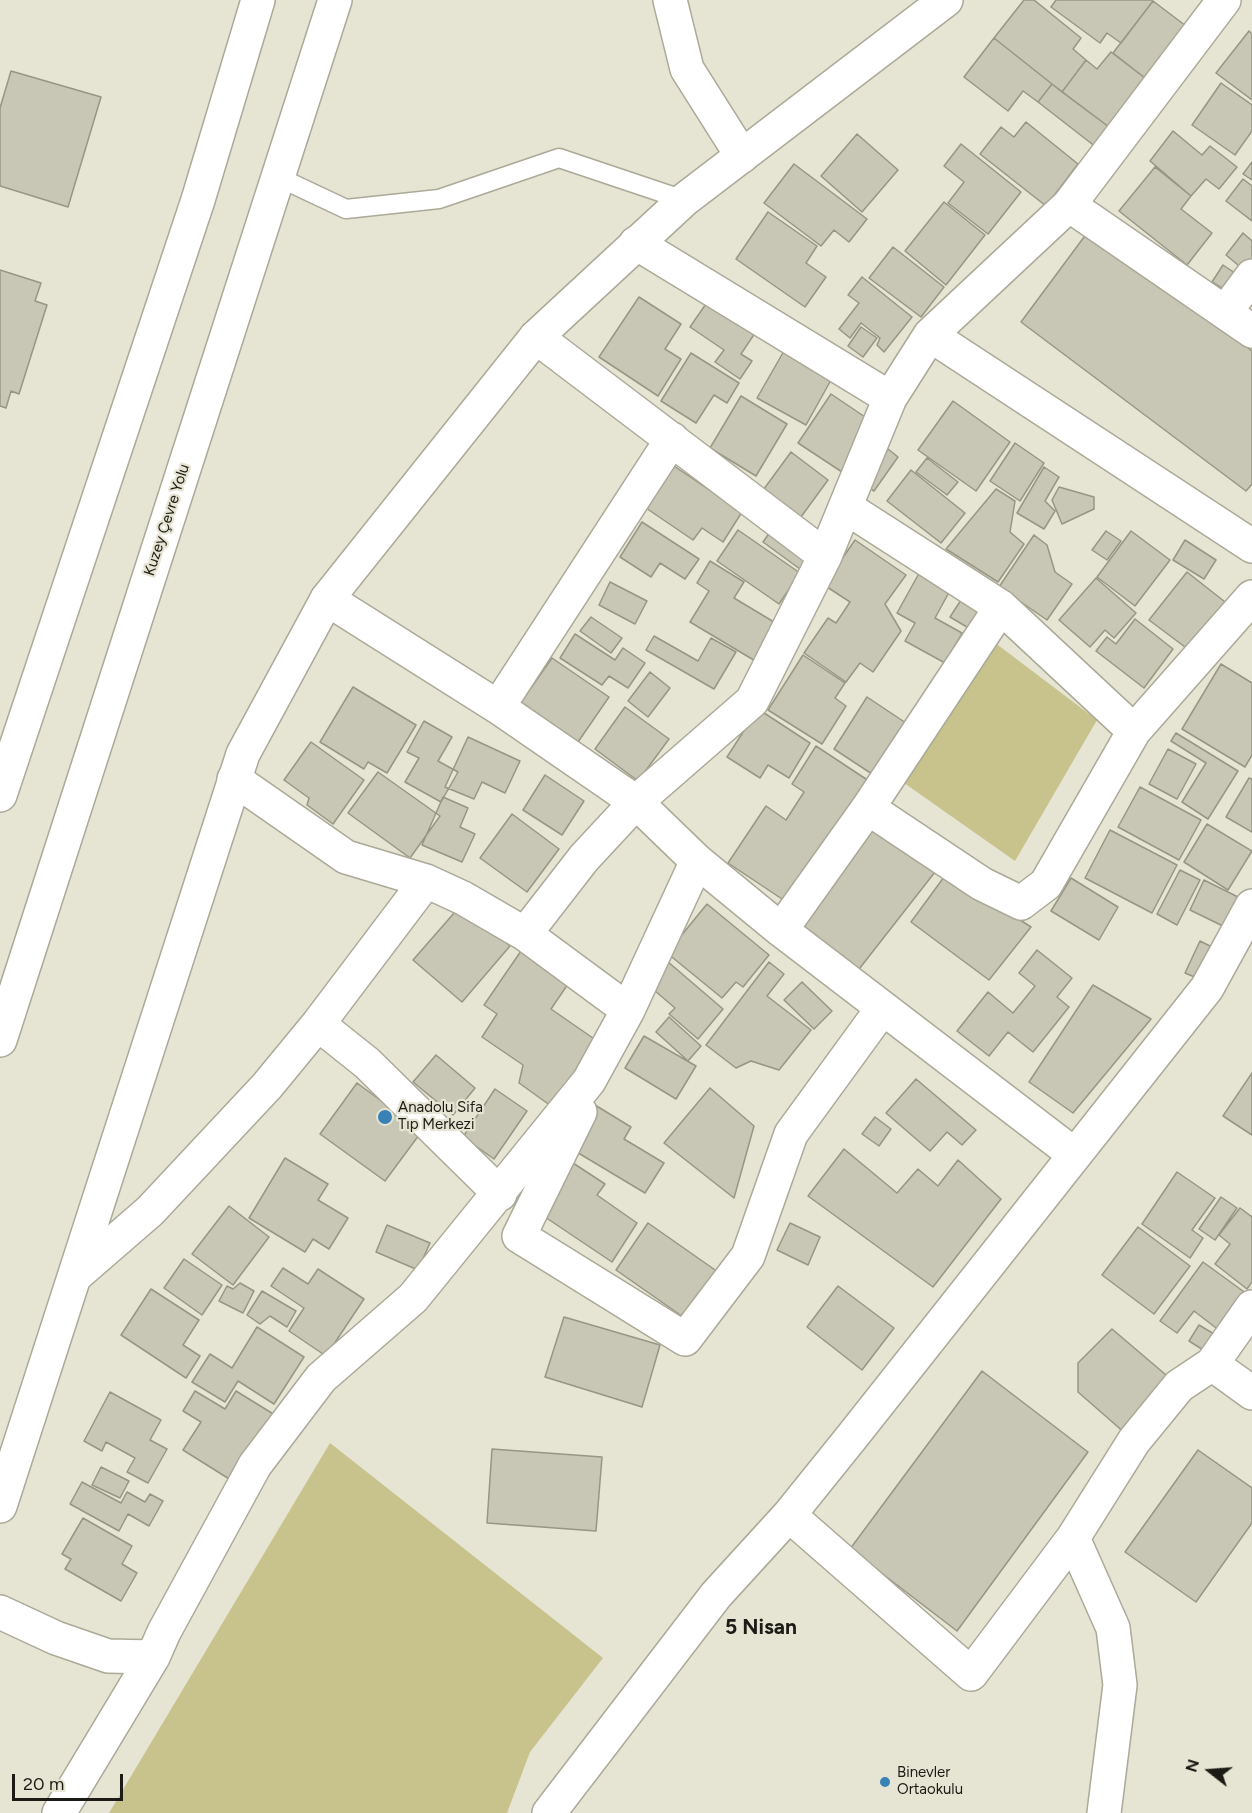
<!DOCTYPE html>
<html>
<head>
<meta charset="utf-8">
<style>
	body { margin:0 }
	#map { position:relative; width:1252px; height:1813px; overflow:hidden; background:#e6e5d3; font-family:Figtree,sans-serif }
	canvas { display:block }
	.north { position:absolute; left:1180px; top:1741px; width:60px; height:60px; -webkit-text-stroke:4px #e6e5d3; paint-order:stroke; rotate:287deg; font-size:16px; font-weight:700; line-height:24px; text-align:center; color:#1c1b15 }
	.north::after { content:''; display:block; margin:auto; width:21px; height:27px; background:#1c1b15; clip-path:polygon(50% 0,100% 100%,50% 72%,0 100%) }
	.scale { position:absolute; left:12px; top:1774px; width:111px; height:27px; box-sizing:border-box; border:3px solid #1c1b15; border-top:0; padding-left:8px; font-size:18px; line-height:21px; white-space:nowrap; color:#1c1b15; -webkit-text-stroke:4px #e6e5d3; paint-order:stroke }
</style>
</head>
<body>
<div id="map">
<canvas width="1252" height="1813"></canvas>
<div class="north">N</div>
<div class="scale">20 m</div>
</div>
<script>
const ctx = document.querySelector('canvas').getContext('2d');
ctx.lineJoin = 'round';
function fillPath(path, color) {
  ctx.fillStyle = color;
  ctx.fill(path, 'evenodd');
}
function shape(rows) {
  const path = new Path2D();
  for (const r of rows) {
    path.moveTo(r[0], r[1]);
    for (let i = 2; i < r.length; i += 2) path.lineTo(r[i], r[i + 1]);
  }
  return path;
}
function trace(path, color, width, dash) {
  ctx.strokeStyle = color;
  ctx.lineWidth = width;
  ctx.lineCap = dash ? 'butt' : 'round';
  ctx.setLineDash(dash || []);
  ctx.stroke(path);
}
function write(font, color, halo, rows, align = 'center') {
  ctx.font = font + ' Figtree,sans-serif';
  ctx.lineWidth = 4.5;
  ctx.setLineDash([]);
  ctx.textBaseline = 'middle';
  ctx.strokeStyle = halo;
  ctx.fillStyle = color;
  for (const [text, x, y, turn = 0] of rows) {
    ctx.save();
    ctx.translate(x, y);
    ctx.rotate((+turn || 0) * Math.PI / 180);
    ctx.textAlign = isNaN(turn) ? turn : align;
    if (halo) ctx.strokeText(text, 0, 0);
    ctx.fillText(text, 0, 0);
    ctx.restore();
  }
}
fillPath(shape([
	[990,639,1097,720,1015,861,897,778],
	[330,1443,603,1658,530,1752,507,1813,109,1813]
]), '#c8c28c');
const building = shape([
	[1024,0,1034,0,1081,38,1073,49,1086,60,1062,92,994,38,1024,0],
	[1056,0,1152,0,1153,1,1121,43,1107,33,1100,43,1051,7,1056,0],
	[1153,1,1194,32,1154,85,1113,53,1153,1],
	[1249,31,1252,34,1252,100,1216,73,1249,31],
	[994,38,1052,84,1038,102,1023,91,1008,111,964,77,994,38],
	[1111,52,1154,85,1117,133,1062,92,1086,60,1097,69,1111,52],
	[11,71,101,97,68,207,0,186,0,108,11,71],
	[1221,83,1252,105,1252,131,1235,155,1192,125,1221,83],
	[1052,84,1117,133,1101,151,1038,102,1052,84],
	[1026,122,1078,164,1046,206,980,154,1001,127,1014,137,1026,122],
	[1173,131,1202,155,1210,146,1237,167,1219,189,1206,179,1191,196,1150,161,1173,131],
	[857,134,898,170,862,212,821,176,857,134],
	[961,144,1021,192,988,234,948,203,964,182,944,166,961,144],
	[1252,162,1252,180,1243,174,1252,162],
	[794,164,867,219,849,242,834,230,821,246,764,203,794,164],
	[1155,167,1191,196,1181,209,1212,233,1187,265,1119,211,1155,167],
	[1243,179,1252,186,1252,221,1226,201,1243,179],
	[944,202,985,235,946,285,905,251,944,202],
	[768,212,817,246,806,263,826,277,805,307,736,259,768,212],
	[1090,229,1252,351,1252,484,1246,491,1021,322,1090,229],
	[1243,233,1252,241,1252,259,1244,270,1226,255,1243,233],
	[893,247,944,287,921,317,869,278,893,247],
	[1223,265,1244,279,1233,295,1212,282,1223,265],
	[0,270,41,283,35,301,47,305,19,394,11,391,6,408,0,406,0,270],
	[862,277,912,317,884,352,877,345,880,338,861,323,850,338,839,329,859,303,848,295,862,277],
	[639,297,681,324,665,349,681,359,658,396,599,357,639,297],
	[710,298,757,330,741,354,752,361,740,379,715,362,724,350,690,327,710,298],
	[861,327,877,338,863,357,848,346,861,327],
	[788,344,836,371,806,425,757,398,788,344],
	[691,353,739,383,727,403,714,395,696,423,661,401,691,353],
	[831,394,874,423,842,472,798,443,831,394],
	[741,396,787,424,756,476,710,448,741,396],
	[953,401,1010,442,976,491,918,450,953,401],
	[1015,443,1044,463,1020,501,990,481,1015,443],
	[888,449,898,457,874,491,863,484,888,449],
	[791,452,828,480,798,521,761,493,791,452],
	[927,458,958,482,947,495,916,472,927,458],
	[674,466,742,512,723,542,702,528,693,540,646,508,674,466],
	[1044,467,1059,477,1045,501,1055,511,1044,529,1017,513,1044,467],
	[911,470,965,513,941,543,887,501,911,470],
	[1059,487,1094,497,1094,509,1062,524,1052,500,1059,487],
	[996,489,1015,501,1010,532,1024,544,998,582,946,549,996,489],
	[642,522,699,559,685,579,660,563,651,577,620,557,642,522],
	[773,528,814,558,804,572,763,542,773,528],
	[738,530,800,573,779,604,717,561,738,530],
	[1106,531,1121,541,1107,560,1092,550,1106,531],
	[1131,531,1170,560,1135,606,1097,577,1131,531],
	[1034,535,1047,545,1055,572,1072,584,1047,620,999,587,1034,535],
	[855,540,906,575,885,604,901,631,873,672,860,663,846,682,804,653,828,618,836,623,850,602,824,585,855,540],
	[1185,540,1216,560,1204,579,1173,560,1185,540],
	[710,561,744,582,734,598,779,625,757,662,690,622,709,591,697,583,710,561],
	[922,568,953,585,935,618,962,633,945,663,905,641,915,623,897,613,922,568],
	[1187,572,1234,609,1197,656,1149,620,1187,572],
	[1096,578,1136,613,1114,638,1105,630,1090,647,1059,620,1096,578],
	[610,582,647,601,635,624,599,605,610,582],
	[963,597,988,613,977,633,950,617,963,597],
	[591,617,622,638,611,653,580,631,591,617],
	[1135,619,1173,649,1144,688,1096,651,1107,637,1116,644,1135,619],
	[575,634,615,660,623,648,645,663,628,688,609,676,602,685,560,658,575,634],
	[654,636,698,661,711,638,736,652,714,689,646,650,654,636],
	[803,655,845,683,835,698,846,706,822,744,768,710,803,655],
	[552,658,609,697,578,742,521,702,552,658],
	[1221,664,1252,683,1252,755,1245,767,1182,729,1221,664],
	[650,672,670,688,648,717,628,701,650,672],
	[353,687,416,725,387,773,368,762,364,769,320,742,353,687],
	[867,697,906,723,872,774,834,749,867,697],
	[625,707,669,739,638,781,595,749,625,707],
	[758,709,810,743,789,778,768,765,760,778,727,757,758,709],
	[424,721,452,737,438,761,458,772,441,802,405,782,419,758,407,752,424,721],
	[1176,733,1238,771,1208,819,1182,802,1206,763,1171,741,1176,733],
	[468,737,520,761,505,793,482,782,474,799,445,787,468,737],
	[311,742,364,780,333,824,307,805,309,798,284,780,311,742],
	[816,746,872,783,791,905,728,863,766,806,786,820,804,792,792,784,816,746],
	[1168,749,1196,764,1177,799,1149,784,1168,749],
	[378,772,440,816,410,858,348,813,378,772],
	[545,775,584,801,562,835,523,810,545,775],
	[1249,778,1252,779,1252,832,1226,817,1249,778],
	[1140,787,1201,820,1179,860,1118,827,1140,787],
	[443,797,468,808,460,827,475,834,462,862,422,845,443,797],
	[512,814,559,849,527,892,480,858,512,814],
	[1207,824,1252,851,1228,890,1184,862,1207,824],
	[873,829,935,872,856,973,797,927,873,829],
	[1110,830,1177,865,1152,913,1085,878,1110,830],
	[1180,870,1200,880,1177,925,1157,914,1180,870],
	[947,873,1031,927,989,980,911,922,947,873],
	[1071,878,1118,907,1099,940,1051,911,1071,878],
	[1204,880,1242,899,1227,928,1190,910,1204,880],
	[462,904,510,946,462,1002,413,960,462,904],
	[707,904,769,955,743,987,736,982,722,998,667,953,707,904],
	[1200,941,1214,948,1199,979,1185,973,1200,941],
	[1037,950,1072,978,1057,997,1069,1007,1033,1052,1008,1032,989,1056,957,1031,988,992,1013,1013,1035,986,1019,973,1037,950],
	[521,951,568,984,551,1009,603,1045,558,1111,519,1083,523,1065,482,1037,497,1014,484,1005,521,951],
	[667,961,723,1009,698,1039,669,1014,675,1008,647,984,667,961],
	[769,962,784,974,767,996,811,1030,779,1070,751,1061,736,1068,706,1045,769,962],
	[802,982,832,1011,814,1029,784,1000,802,982],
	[1093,985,1151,1019,1073,1113,1029,1082,1093,985],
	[669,1017,701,1046,688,1061,656,1032,669,1017],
	[644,1036,696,1066,676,1099,625,1068,644,1036],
	[436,1055,475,1088,453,1115,413,1082,436,1055],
	[1252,1073,1252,1135,1223,1116,1252,1073],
	[916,1079,976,1130,962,1145,947,1132,930,1151,886,1113,916,1079],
	[357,1083,422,1131,385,1181,320,1134,357,1083],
	[710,1088,754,1126,734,1198,664,1143,710,1088],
	[495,1089,527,1111,494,1159,463,1137,495,1089],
	[595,1105,631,1127,624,1139,664,1163,645,1193,570,1148,595,1105],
	[875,1117,891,1129,879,1146,862,1134,875,1117],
	[844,1149,897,1193,918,1169,938,1186,958,1160,1001,1199,933,1287,808,1196,844,1149],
	[285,1158,328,1184,318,1200,348,1218,329,1249,313,1239,305,1252,249,1218,285,1158],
	[573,1163,605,1184,597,1195,637,1223,612,1262,539,1213,573,1163],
	[1177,1172,1215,1198,1192,1230,1203,1238,1190,1258,1142,1224,1177,1172],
	[1221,1197,1237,1208,1215,1240,1199,1229,1221,1197],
	[229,1206,269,1237,233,1285,192,1254,229,1206],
	[1240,1208,1252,1217,1252,1282,1247,1289,1215,1264,1230,1244,1219,1235,1240,1208],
	[648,1223,718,1272,686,1319,616,1270,648,1223],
	[790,1223,820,1237,808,1265,777,1250,790,1223],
	[387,1225,430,1243,418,1270,376,1252,387,1225],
	[1138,1227,1190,1266,1154,1314,1102,1275,1138,1227],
	[184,1259,222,1285,202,1315,164,1288,184,1259],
	[1203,1262,1247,1294,1220,1331,1194,1311,1177,1333,1160,1321,1203,1262],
	[283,1268,308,1284,318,1269,364,1299,326,1356,289,1331,304,1308,271,1286,283,1268],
	[240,1283,254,1291,243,1313,219,1301,227,1286,233,1289,240,1283],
	[838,1286,894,1328,862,1370,807,1327,838,1286],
	[151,1289,199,1320,183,1345,200,1356,186,1378,121,1335,151,1289],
	[262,1291,296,1311,287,1327,270,1316,260,1324,247,1315,262,1291],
	[564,1317,660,1345,642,1407,545,1377,564,1317],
	[1199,1325,1219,1337,1208,1353,1189,1341,1199,1325],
	[257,1327,304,1357,274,1404,238,1381,225,1402,192,1382,210,1354,232,1368,257,1327],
	[1112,1329,1179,1386,1134,1441,1078,1392,1078,1363,1112,1329],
	[982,1371,1088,1452,957,1631,850,1549,982,1371],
	[195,1391,225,1409,236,1391,275,1415,234,1482,183,1450,201,1422,183,1411,195,1391],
	[110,1392,161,1420,150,1440,167,1449,148,1483,127,1472,135,1458,106,1442,102,1451,84,1441,110,1392],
	[492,1449,602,1457,596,1531,487,1523,492,1449],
	[1198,1450,1252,1488,1252,1523,1196,1602,1125,1552,1198,1450],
	[101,1467,129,1481,120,1498,92,1485,101,1467],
	[82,1482,121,1503,127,1492,145,1502,150,1494,163,1501,149,1526,128,1514,119,1531,70,1504,82,1482],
	[83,1518,132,1546,122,1564,137,1573,121,1601,65,1569,71,1559,62,1554,83,1518]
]);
fillPath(building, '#c8c6b5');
trace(building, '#979685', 1.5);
const service = shape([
	[278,177,346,209,439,199,559,158,684,200]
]);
const minor = shape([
	[670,0,687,69,742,156],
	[1069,205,1252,331],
	[636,243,890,398],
	[1226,311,1252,276],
	[930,335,1069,205,1224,0],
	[536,337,825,556],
	[847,508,1001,607,1134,731],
	[327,599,498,707,636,802,697,861,781,930,1075,1155],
	[498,707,672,439],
	[234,779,346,857,426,881,463,898,525,934,628,1010],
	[868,808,982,884,1021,903,1046,884,1134,731,1252,597],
	[781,930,868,808,1001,607],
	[525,934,584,858,636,802,752,701,825,556,890,398,930,335,1252,546],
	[318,1024,367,1063,500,1194],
	[580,1112,519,1236,685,1339,748,1256,791,1134,882,1009],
	[75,1276,150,1211,267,1086,318,1024,426,881],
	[1212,1364,1252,1393],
	[789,1515,971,1674,1073,1538,1134,1441,1179,1386,1212,1364,1252,1307],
	[1073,1538,1113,1628,1120,1685,1104,1813],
	[0,1612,56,1638,108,1656,153,1657],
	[59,1813,153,1657,164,1632,255,1465,321,1378,413,1298,589,1081,628,1010,697,861],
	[549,1813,716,1595,789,1515,851,1438,1207,988,1252,906]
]);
const tertiary = shape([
	[0,1506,243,754,327,599,536,337,684,200,946,0]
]);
const primary = shape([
	[0,795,198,200,258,0],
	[0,1040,335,0]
]);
trace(service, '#aba998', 21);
trace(minor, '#aba998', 36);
trace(tertiary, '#aba998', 36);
trace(primary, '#aba998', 36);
trace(service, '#fff', 18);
trace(minor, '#fff', 33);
trace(tertiary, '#fff', 33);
trace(primary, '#fff', 33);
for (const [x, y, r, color] of [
	[385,1117,8,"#3882b6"],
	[885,1782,6,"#3882b6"]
]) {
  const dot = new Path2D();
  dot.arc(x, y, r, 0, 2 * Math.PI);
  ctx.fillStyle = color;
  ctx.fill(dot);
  trace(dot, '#e6e5d3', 2);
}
write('15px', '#1c1b15', '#e6e5d3', [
	["Kuzey Çevre Yolu",167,520,-72]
]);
write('15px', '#1c1b15', '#e6e5d3', [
	["Anadolu Sifa",398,1108],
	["Tıp Merkezi",398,1125],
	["Binevler",897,1773],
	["Ortaokulu",897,1790]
], 'left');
write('bold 21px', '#1c1b15', '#e6e5d3', [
	["5 Nisan",761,1628]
]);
</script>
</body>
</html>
